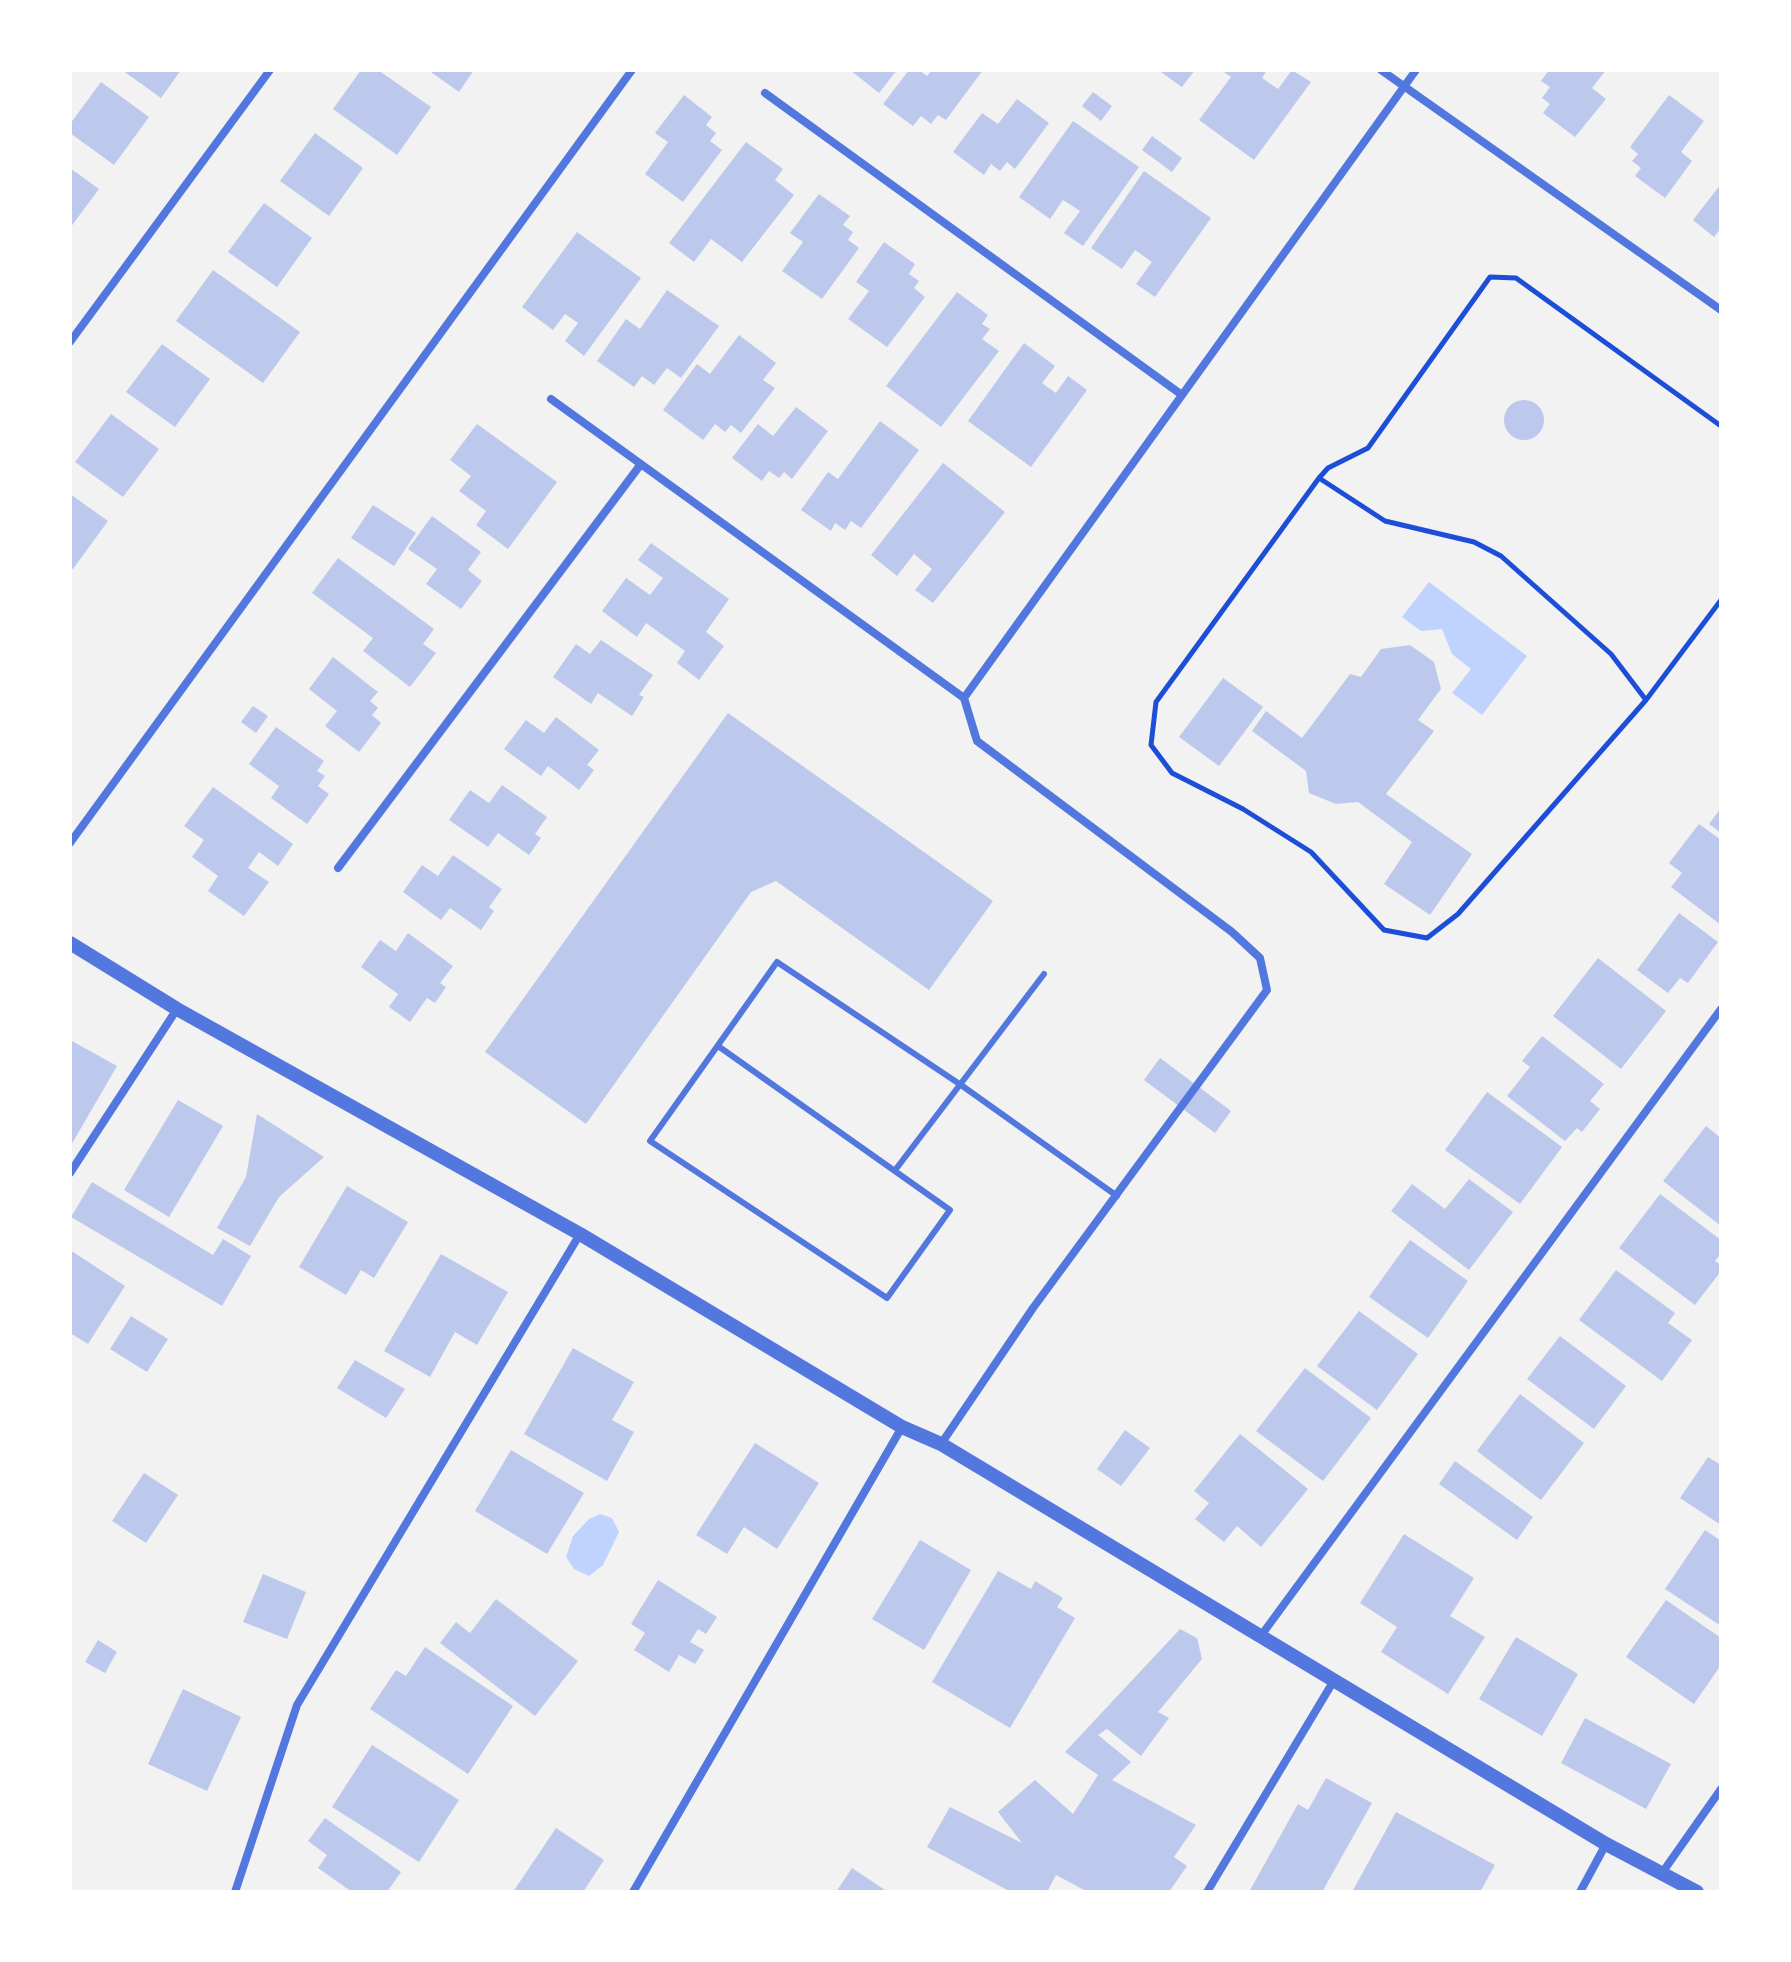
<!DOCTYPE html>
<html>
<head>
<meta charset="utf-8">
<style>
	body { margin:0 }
	#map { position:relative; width:1791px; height:1962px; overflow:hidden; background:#f2f2f2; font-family:"Work Sans",sans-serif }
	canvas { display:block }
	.frame { position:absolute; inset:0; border:72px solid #fff; pointer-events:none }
</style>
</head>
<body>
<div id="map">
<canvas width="1791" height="1962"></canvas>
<div class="frame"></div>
</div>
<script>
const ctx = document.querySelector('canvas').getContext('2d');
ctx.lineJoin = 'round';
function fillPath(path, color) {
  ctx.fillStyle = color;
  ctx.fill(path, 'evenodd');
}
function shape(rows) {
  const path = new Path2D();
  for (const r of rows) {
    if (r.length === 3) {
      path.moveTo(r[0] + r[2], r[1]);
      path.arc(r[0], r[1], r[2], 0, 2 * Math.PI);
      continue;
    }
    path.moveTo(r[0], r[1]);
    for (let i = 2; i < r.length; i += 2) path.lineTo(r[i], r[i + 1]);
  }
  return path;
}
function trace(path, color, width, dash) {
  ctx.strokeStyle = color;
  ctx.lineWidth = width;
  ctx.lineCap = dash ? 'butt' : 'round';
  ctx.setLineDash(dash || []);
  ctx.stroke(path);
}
fillPath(shape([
	[1429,582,1527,656,1482,715,1452,693,1471,669,1452,654,1442,629,1421,631,1402,617],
	[600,1514,612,1518,619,1532,603,1565,589,1576,574,1569,566,1557,573,1536,589,1519]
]), '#bfd3fe');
fillPath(shape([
	[122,70,181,70,161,98],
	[361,70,378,70,431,107,397,155,333,109],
	[428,70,474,70,459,92],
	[850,70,897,70,879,93],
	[909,70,919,70,927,76,932,70,983,70,946,120,938,115,931,124,921,116,913,126,883,104],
	[1158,70,1195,70,1182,87],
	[1221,70,1267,70,1262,78,1278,89,1292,70,1311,82,1254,160,1199,120,1231,77],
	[1549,70,1606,70,1592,88,1606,99,1575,137,1543,113,1550,104,1542,98,1550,87,1541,81],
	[101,82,149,117,114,165,70,133,70,124],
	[1093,92,1112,106,1101,121,1082,106],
	[684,95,712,117,706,125,716,133,710,141,722,150,683,202,645,174,668,142,655,133],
	[1669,95,1704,121,1681,152,1692,161,1665,198,1635,176,1641,168,1632,161,1638,154,1630,147],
	[1017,99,1049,123,1015,169,1007,162,1000,171,991,164,984,175,953,152,982,113,998,124],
	[1073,121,1139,167,1083,246,1064,233,1080,211,1063,200,1050,219,1019,197],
	[315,133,363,168,329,216,280,181],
	[1152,136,1182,158,1172,172,1142,150],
	[746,142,783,169,775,180,794,195,742,262,711,239,694,262,669,243],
	[70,168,99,189,70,228],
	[1144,171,1211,218,1155,297,1136,284,1152,262,1135,250,1122,269,1091,248],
	[1721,184,1721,228,1714,237,1693,220],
	[819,194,850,216,843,225,853,232,848,240,859,248,822,299,782,271,803,242,790,233],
	[264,203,312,238,277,287,228,252],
	[577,232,641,278,584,356,565,341,578,323,565,314,553,330,522,307],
	[884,242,915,264,909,274,919,281,914,288,925,297,887,347,848,319,869,291,856,282],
	[213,270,300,332,263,383,176,321],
	[667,290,719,326,681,378,667,368,654,385,642,376,634,387,597,361,626,319,640,329],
	[957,292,988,315,982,324,990,329,982,339,999,351,941,427,886,386],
	[739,335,776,363,763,380,775,388,741,433,731,425,725,432,715,424,703,440,663,410,697,364,710,374],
	[1024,343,1055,366,1042,383,1056,393,1068,376,1087,390,1031,467,968,421],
	[162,344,210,379,175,427,126,392],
	[1524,420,20],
	[796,407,828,431,792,479,784,472,779,478,769,471,762,481,732,458,758,424,773,436],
	[111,414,159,449,123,497,75,462],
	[880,421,919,450,861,528,851,521,845,530,835,523,831,531,801,510,828,472,838,479],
	[477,424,557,482,508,549,476,525,486,511,459,491,471,476,450,460],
	[943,463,1005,512,933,603,915,590,932,569,914,554,897,576,871,555],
	[70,494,108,521,73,569,70,567],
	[373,505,416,533,394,566,351,538],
	[432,516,481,552,468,570,482,581,461,609,426,584,437,569,408,549],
	[651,543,729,599,706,632,724,646,699,680,677,663,685,651,646,623,637,637,602,611,626,578,650,595,663,578,638,560],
	[338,558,434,629,423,644,436,653,410,687,363,651,373,638,312,593],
	[601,640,653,675,639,695,644,697,632,716,598,693,591,704,553,677,576,644,590,654],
	[1410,645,1434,662,1441,689,1418,720,1434,731,1386,794,1472,854,1430,915,1384,884,1412,842,1358,802,1336,804,1309,793,1306,771,1252,731,1266,711,1302,738,1350,674,1361,677,1381,649],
	[333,657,378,692,370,701,378,708,372,715,381,723,359,752,325,726,337,711,309,689],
	[1223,678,1263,707,1219,766,1179,737],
	[253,706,268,716,256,733,241,722],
	[728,713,993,901,929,990,776,881,751,892,586,1124,485,1052],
	[556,717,599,750,587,765,594,770,579,790,548,766,541,776,504,749,526,720,544,733],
	[276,727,324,761,317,771,325,776,318,786,329,794,307,824,271,798,279,786,249,764],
	[502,785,547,817,535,834,541,838,529,855,498,833,488,847,449,820,470,790,489,803],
	[213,787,293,844,278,866,259,852,248,868,269,882,244,916,208,891,218,876,192,857,204,840,184,826],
	[1721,808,1721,833,1709,824],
	[1699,824,1721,840,1721,925,1671,887,1682,873,1669,863],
	[453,855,502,889,489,907,494,911,481,930,450,908,441,920,403,892,422,865,438,876],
	[1679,913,1718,942,1688,983,1680,978,1668,993,1637,970],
	[408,933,453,966,440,983,446,987,435,1003,427,998,410,1022,389,1007,398,994,361,967,380,940,396,951],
	[1598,958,1666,1011,1621,1069,1553,1016],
	[1542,1036,1604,1084,1590,1101,1600,1109,1582,1132,1577,1128,1565,1141,1507,1096,1530,1067,1522,1061],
	[70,1040,117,1066,70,1147],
	[1160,1058,1231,1111,1215,1133,1144,1080],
	[1487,1092,1562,1147,1520,1204,1445,1150],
	[178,1100,223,1126,169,1217,124,1190],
	[257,1114,324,1157,279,1197,250,1246,217,1228,246,1177],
	[1706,1126,1721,1138,1721,1226,1663,1181],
	[1469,1179,1513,1212,1469,1270,1391,1211,1412,1184,1445,1209],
	[92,1182,213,1255,223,1239,251,1256,222,1306,71,1217],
	[347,1186,408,1222,374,1278,361,1270,346,1295,299,1267],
	[1660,1194,1721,1240,1721,1253,1715,1261,1721,1265,1721,1271,1695,1305,1619,1248],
	[1410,1240,1468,1281,1428,1338,1369,1297],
	[70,1250,125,1286,88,1344,70,1333],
	[441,1254,508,1292,477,1345,455,1332,430,1377,384,1351],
	[1616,1270,1675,1313,1668,1323,1692,1340,1662,1381,1579,1320],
	[1359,1311,1418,1354,1377,1410,1317,1366],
	[131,1316,168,1339,147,1372,110,1349],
	[1560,1336,1626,1386,1594,1429,1527,1379],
	[573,1348,634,1382,612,1420,634,1432,607,1481,524,1434],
	[355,1360,405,1389,386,1418,337,1388],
	[1305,1368,1371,1418,1323,1481,1256,1431],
	[1520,1394,1584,1443,1541,1500,1477,1451],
	[1125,1430,1150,1448,1121,1486,1097,1469],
	[1240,1434,1308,1489,1261,1547,1237,1526,1224,1542,1195,1519,1209,1503,1194,1491],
	[755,1443,819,1483,777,1549,744,1527,727,1554,696,1535],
	[511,1450,584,1493,547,1554,475,1511],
	[1708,1457,1721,1465,1721,1525,1680,1498],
	[1455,1461,1533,1517,1517,1540,1439,1484],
	[144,1473,178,1495,146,1543,112,1521],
	[1705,1530,1721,1541,1721,1626,1665,1589],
	[1404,1534,1474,1578,1450,1616,1485,1637,1448,1694,1381,1652,1397,1627,1360,1603],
	[920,1540,971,1570,924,1650,872,1619],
	[998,1571,1031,1589,1035,1581,1063,1598,1057,1607,1075,1618,1010,1728,932,1682],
	[263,1574,306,1592,287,1639,243,1622],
	[658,1580,717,1617,706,1634,698,1629,690,1642,704,1650,695,1664,679,1655,669,1672,634,1650,645,1633,631,1624],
	[496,1599,578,1661,535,1716,440,1643,456,1622,470,1633],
	[1666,1600,1721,1638,1721,1665,1694,1704,1626,1657],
	[1180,1629,1197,1638,1202,1659,1158,1712,1169,1718,1141,1756,1107,1729,1098,1735,1131,1762,1112,1780,1196,1825,1174,1857,1187,1866,1169,1892,1088,1892,1056,1875,1047,1892,1011,1892,927,1847,950,1807,1022,1843,998,1812,1035,1780,1073,1814,1098,1775,1065,1752],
	[1516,1637,1578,1674,1542,1736,1479,1699],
	[98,1640,117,1652,105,1673,85,1662],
	[425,1647,513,1706,468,1774,370,1709,396,1670,406,1676],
	[183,1689,241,1717,207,1791,148,1764],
	[1585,1718,1671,1764,1646,1809,1561,1763],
	[372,1745,459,1800,419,1862,332,1807],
	[1326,1778,1372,1803,1322,1892,1249,1892,1298,1804,1308,1810],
	[1396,1812,1495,1865,1480,1892,1352,1892],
	[325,1818,401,1872,387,1892,352,1892,318,1868,327,1855,308,1841],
	[556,1828,604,1860,583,1892,513,1892],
	[852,1868,888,1892,836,1892]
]), '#bdc9ec');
trace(shape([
	[1721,426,1516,278,1490,277,1368,448,1328,468,1319,478,1156,702,1151,745,1172,773,1243,809,1311,852,1384,930,1427,938,1458,914,1646,700,1721,600],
	[1319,478,1385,521,1474,542,1501,556,1611,654,1646,700]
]), '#1d4ed8', 5);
trace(shape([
	[718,1046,950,1210,887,1298,650,1141,777,962,961,1085,1117,1196],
	[896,1169,1044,974]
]), '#5277de', 6);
trace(shape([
	[1381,70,1721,310],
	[765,93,1182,395],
	[70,342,270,70],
	[551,399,964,698],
	[70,843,632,70],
	[338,868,641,464],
	[70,1173,177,1009],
	[941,1444,1033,1308,1267,990,1260,958,1232,932,977,741,964,698,1416,70],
	[1260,1637,1721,1009],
	[1662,1873,1721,1789],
	[235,1892,297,1705,580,1234],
	[633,1892,902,1427],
	[1207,1892,1333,1682],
	[1580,1892,1606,1844]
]), '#5277de', 8);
trace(shape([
	[70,943,177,1009,580,1234,902,1427,941,1444,1606,1844,1697,1892]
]), '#5277de', 14);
</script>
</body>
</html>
